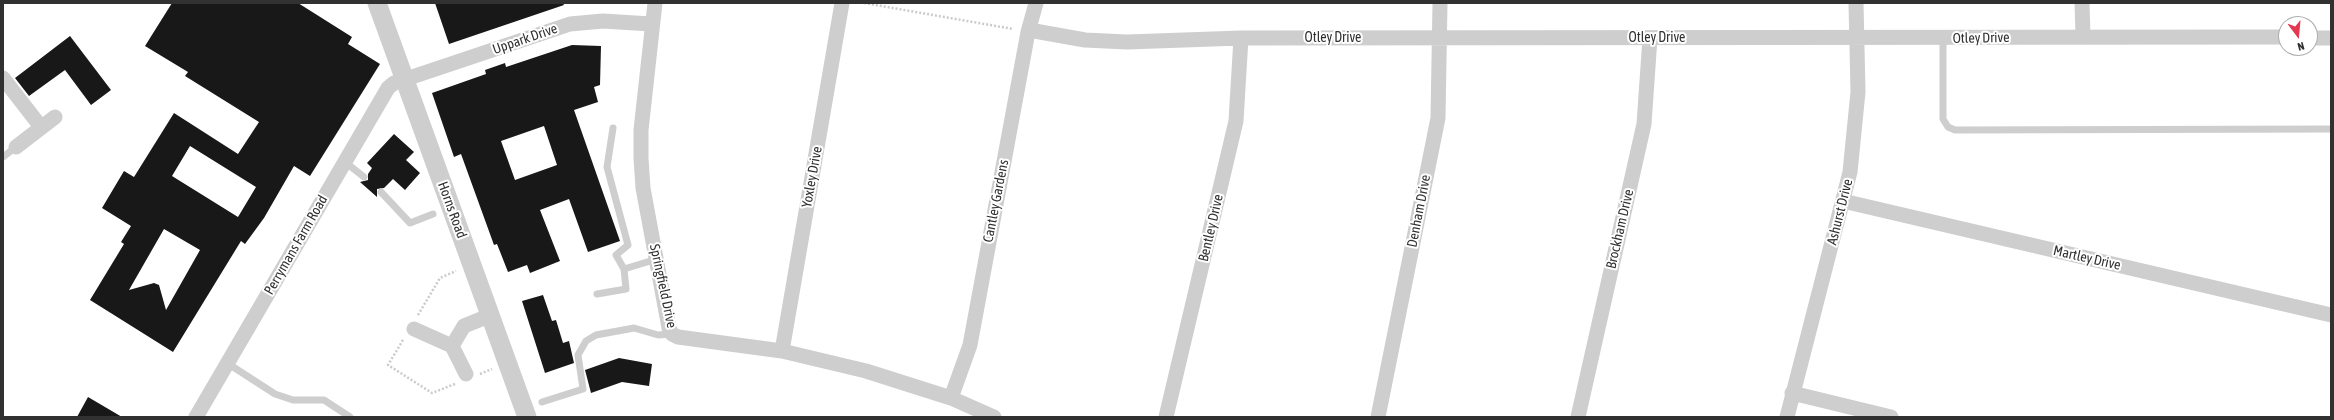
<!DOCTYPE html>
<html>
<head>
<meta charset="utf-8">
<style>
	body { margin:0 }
	#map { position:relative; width:2334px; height:420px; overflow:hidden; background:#fff; font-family:"Asap Condensed",sans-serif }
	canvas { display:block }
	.frame { position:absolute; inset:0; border:4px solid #313131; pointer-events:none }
	.north { position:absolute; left:2278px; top:16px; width:40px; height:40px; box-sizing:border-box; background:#fff; border:1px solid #adadad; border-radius:50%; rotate:164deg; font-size:11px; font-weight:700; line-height:16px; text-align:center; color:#313131 }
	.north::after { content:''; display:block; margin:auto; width:14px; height:18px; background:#e3384f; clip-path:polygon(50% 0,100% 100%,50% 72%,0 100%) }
</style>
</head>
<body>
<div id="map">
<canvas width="2334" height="420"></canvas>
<div class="frame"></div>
<div class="north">N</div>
</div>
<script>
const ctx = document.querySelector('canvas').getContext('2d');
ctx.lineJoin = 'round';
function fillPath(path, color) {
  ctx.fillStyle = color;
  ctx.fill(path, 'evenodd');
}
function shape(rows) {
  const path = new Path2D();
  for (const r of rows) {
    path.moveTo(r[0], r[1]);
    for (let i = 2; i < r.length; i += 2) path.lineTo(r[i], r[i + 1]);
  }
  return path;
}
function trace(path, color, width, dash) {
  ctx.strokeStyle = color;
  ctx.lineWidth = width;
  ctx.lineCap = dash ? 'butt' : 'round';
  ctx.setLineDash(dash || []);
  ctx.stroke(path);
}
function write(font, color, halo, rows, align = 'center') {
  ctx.font = font + ' "Asap Condensed",sans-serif';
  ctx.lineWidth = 4;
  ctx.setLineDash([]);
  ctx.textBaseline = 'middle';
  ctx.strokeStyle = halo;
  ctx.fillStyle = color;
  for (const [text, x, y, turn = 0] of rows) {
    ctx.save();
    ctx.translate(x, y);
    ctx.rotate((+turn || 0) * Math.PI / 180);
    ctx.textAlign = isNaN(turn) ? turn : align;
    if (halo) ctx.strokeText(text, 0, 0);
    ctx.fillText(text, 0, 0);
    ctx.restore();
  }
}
fillPath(shape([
	[172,3,298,3,352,37,348,44,380,64,310,176,294,166,264,218,245,244,241,241,173,352,90,300,124,244,121,242,131,226,102,208,124,171,134,177,174,113,238,154,259,122,185,76,188,72,145,46],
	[190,146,256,187,238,217,172,176],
	[164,229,200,250,166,310,159,285,154,283,129,290],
	[435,3,563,3,564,5,449,44],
	[70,36,111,90,91,105,65,70,29,96,15,78],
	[572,45,601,46,600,85,594,87,598,102,574,110,620,241,588,252,569,199,540,210,560,261,530,273,527,265,508,272,497,244,494,245,461,154,454,157,432,93,486,74,485,70,505,63,506,67],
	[544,126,557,165,515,180,501,141],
	[394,134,414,152,406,160,420,173,405,190,393,179,384,188,377,189,377,197,360,182,368,180,368,174,372,168,367,163],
	[543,295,552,321,556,320,563,343,569,341,574,363,545,373,522,301],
	[619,358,652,364,649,386,622,382,591,393,585,370],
	[88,397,122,417,77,417]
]), '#181818');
trace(shape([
	[864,3,1013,29],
	[418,315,440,278,456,271],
	[403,340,388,365,432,393,455,384],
	[480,374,492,369]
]), '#cbcbcb', 2.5, [2, 2]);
trace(shape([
	[1943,38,1943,119,1948,127,1955,130,2331,129],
	[613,128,607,167,628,245,616,255,624,269],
	[3,157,16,147],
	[345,162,364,177],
	[381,192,410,223,433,214],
	[597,294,626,289,624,269,657,259],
	[227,363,275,394,293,400,324,400,350,417],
	[542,402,583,389,578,355,586,341,596,335,634,328,658,335,672,334]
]), '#cecece', 7);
trace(shape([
	[655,3,641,130,641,158,643,188,669,328,672,334,678,337,782,351,866,371,951,398,994,417],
	[2082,3,2083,36],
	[1029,30,1085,40,1127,42,1241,38,2286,37],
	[2310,38,2331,38],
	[3,78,41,127],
	[16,147,55,117],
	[1843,201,2331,315],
	[414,329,452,346],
	[782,351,842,3],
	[466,374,452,346,464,326,491,315],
	[1792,393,1891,417],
	[951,398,970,345,1028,32,1036,3],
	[196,417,388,88,394,83,570,24,603,21,651,24],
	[1166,417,1236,121,1241,38],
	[1378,417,1438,118,1440,3],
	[1578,417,1644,124,1650,38],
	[1787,417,1850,172,1858,92,1856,3]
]), '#cecece', 15);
trace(shape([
	[377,3,527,417]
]), '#cecece', 19);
write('14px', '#313131', '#fff', [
	["Otley Drive",1333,38],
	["Otley Drive",1657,38],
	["Otley Drive",1981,38,-1],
	["Uppark Drive",525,39,-19],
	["Yoxley Drive",812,177,-80],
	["Cantley Gardens",996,201,-79],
	["Horns Road",452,210,70],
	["Denham Drive",1419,211,-79],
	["Ashurst Drive",1840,212,-76],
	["Bentley Drive",1211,228,-77],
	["Brockham Drive",1620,229,-77],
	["Perrymans Farm Road",296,245,-60],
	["Martley Drive",2087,258,13],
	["Springfield Drive",663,286,78]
]);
</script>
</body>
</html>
